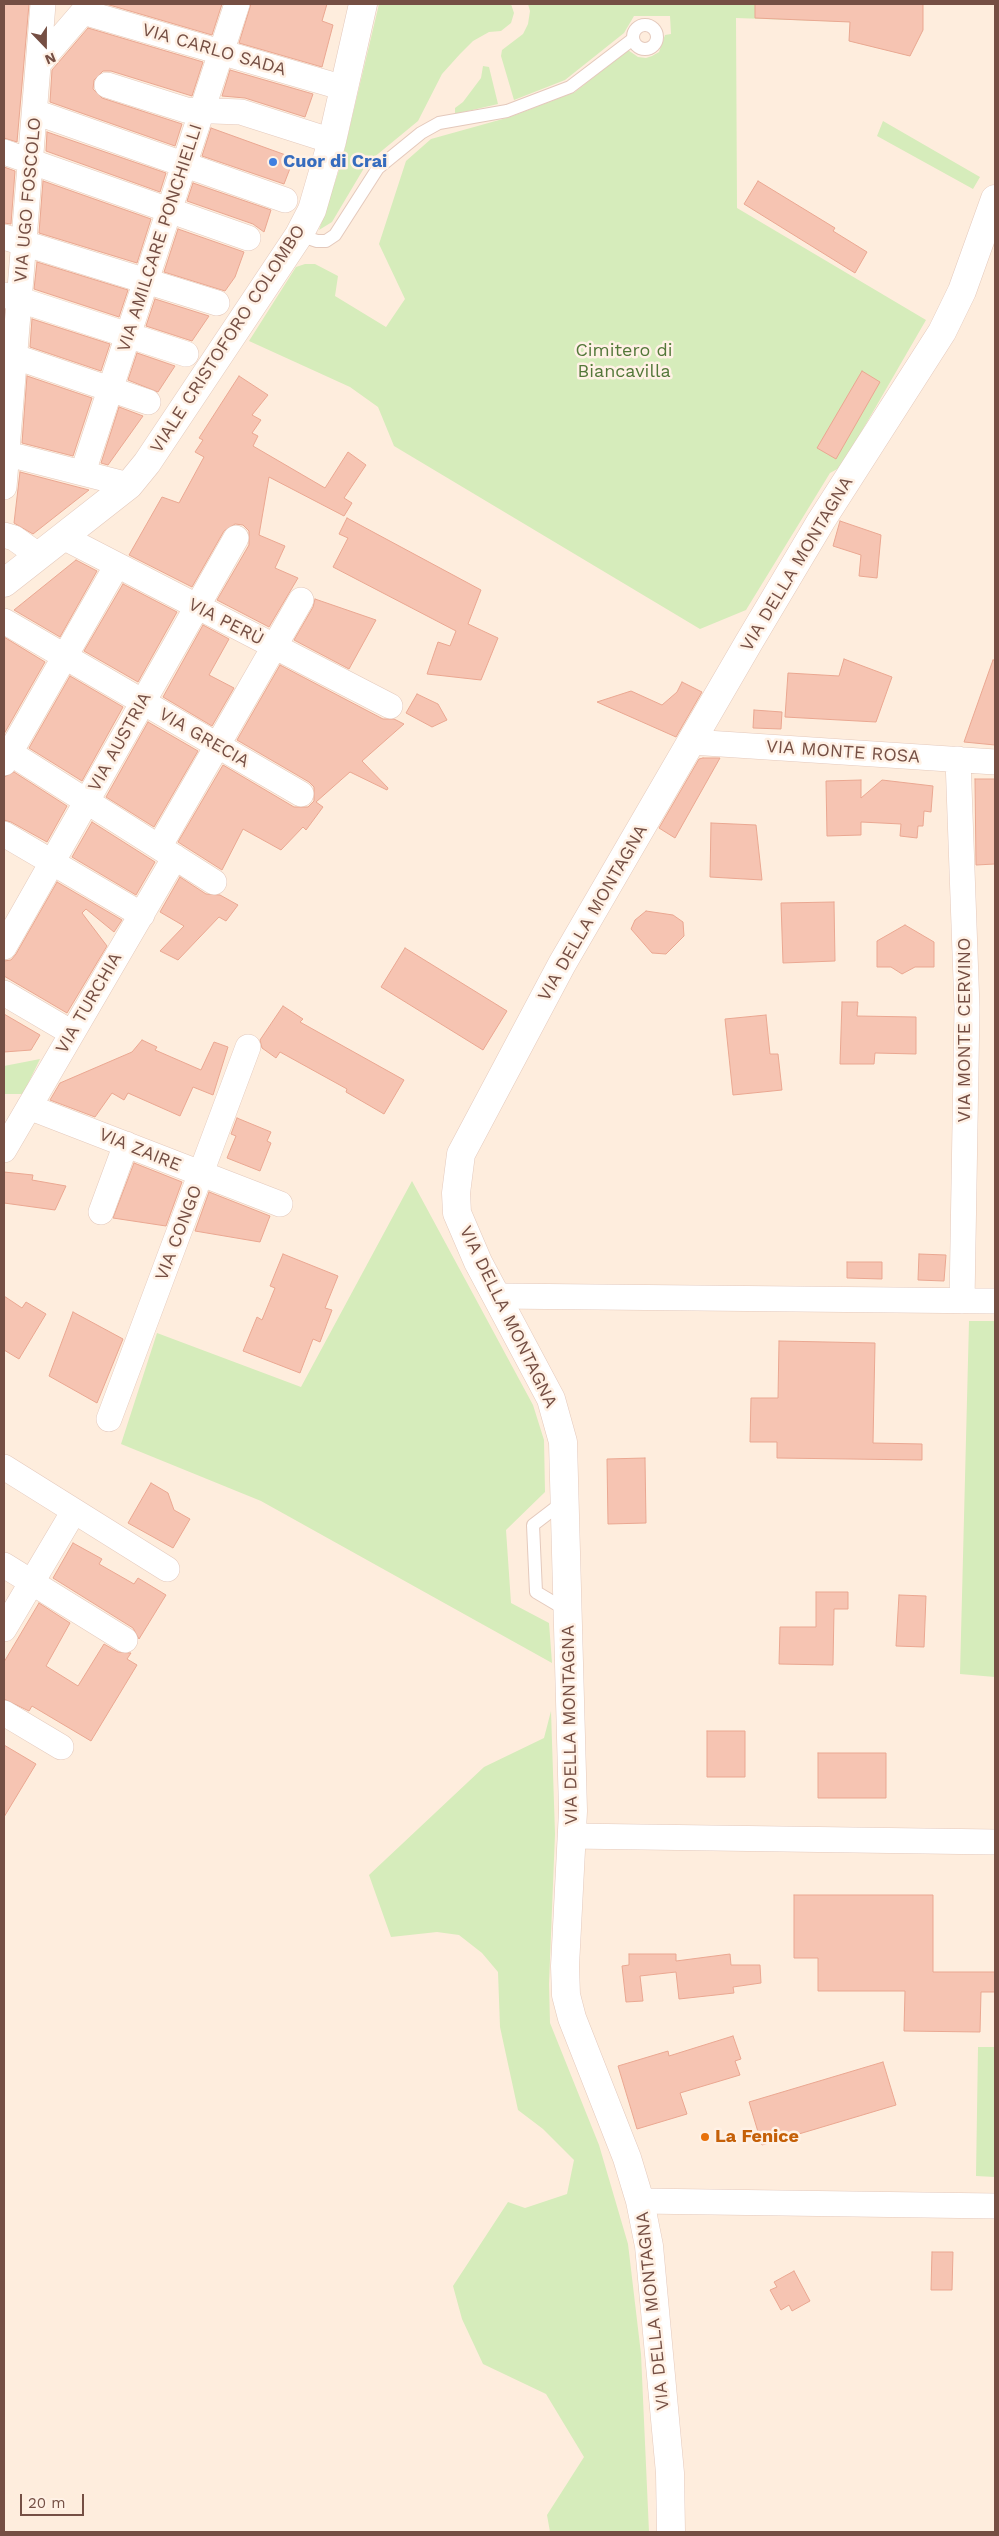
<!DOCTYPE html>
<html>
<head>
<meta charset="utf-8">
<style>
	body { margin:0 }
	#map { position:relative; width:999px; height:2536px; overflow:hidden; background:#feeddd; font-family:"Work Sans",sans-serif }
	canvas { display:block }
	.frame { position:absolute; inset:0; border:5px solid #754f44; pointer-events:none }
	.north { position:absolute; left:20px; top:20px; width:50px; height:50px; -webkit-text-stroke:4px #fff1e5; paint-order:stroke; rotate:158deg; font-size:14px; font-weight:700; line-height:20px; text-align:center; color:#754f44 }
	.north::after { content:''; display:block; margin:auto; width:18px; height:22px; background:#754f44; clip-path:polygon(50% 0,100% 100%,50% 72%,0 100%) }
	.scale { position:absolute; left:20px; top:2494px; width:64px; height:22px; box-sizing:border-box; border:2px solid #754f44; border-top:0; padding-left:6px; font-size:15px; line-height:18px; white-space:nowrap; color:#754f44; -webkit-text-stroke:4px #fff1e5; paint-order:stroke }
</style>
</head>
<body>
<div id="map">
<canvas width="999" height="2536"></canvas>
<div class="frame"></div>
<div class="north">N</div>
<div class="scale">20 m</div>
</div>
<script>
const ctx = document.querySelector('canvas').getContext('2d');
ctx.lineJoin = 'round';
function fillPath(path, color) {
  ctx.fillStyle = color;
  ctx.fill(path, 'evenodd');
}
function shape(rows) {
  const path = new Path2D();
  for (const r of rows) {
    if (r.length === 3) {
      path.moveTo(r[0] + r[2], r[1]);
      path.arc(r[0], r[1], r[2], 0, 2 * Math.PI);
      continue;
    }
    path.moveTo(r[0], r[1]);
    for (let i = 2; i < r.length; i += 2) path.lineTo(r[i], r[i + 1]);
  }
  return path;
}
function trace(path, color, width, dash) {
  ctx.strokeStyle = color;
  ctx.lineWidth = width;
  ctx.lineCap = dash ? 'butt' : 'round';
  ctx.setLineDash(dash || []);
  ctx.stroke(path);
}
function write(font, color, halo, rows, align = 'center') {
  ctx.font = font + ' "Work Sans",sans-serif';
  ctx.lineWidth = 5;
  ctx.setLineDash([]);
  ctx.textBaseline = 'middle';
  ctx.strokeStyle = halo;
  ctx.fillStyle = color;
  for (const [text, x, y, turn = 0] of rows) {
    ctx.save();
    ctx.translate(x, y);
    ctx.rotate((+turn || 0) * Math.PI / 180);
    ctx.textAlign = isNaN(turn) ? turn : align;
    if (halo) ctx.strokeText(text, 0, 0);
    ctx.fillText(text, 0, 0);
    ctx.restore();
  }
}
fillPath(shape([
	[379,4,511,4,514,13,511,23,501,31,489,32,473,41,460,54,442,74,418,121,367,163,332,222,319,230,341,164],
	[528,4,923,4,923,30,910,56,849,41,850,22,736,18,737,208,926,320,841,467,830,473,746,610,700,629,394,446,378,407,350,387,249,341,296,267,305,264,315,264,338,276,335,296,386,327,405,299,379,244,406,161,431,139,510,117,575,92,628,50,638,57,646,58,652,56,659,52,665,35,671,34,670,16,634,16,624,33,565,80,514,100,501,56,502,50,523,34,528,24,530,11],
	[483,66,489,67,498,104,455,114,455,108,463,102,481,78],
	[883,121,980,177,973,189,877,136],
	[40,1059,23,1094,4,1094,4,1066],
	[412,1181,533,1405,544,1440,545,1492,506,1530,511,1603,549,1623,552,1663,261,1501,121,1444,157,1333,301,1387],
	[969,1321,995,1321,995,1677,960,1674],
	[551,1711,555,1834,549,1984,550,2023,599,2145,628,2244,641,2354,649,2532,550,2532,547,2515,584,2457,546,2394,483,2364,462,2319,453,2286,508,2202,525,2208,567,2194,574,2160,543,2129,518,2110,500,2027,498,1972,482,1953,459,1935,437,1932,391,1937,369,1875,484,1767,544,1738],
	[978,2047,995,2047,995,2177,976,2176]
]), '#d6ecbb');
const building = shape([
	[4,4,29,4,17,142,4,138,4,4],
	[106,4,222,4,212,35,106,4],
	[251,4,327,4,322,21,333,25,322,67,239,43,251,4],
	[755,4,923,4,923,30,910,56,849,41,850,22,755,18,755,4],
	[88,28,203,62,192,96,111,71,103,71,94,80,93,89,102,98,182,124,175,146,50,102,52,70,88,28],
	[230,70,313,94,305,117,245,98,222,96,230,70],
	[211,128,294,158,284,184,202,156,211,128],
	[47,132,166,173,160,192,46,151,47,132],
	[4,167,15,171,11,224,4,223,4,167],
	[43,181,151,219,137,263,39,233,43,181],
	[758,181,835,228,833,231,867,252,855,273,744,204,758,181],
	[193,183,271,210,264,232,253,224,187,201,193,183],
	[178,229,244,252,235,277,225,291,164,272,178,229],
	[37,262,128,290,119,317,34,289,37,262],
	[155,299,209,316,192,341,146,326,155,299],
	[32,319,110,344,101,371,30,347,32,319],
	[137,353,175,366,158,392,128,380,137,353],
	[862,371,880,382,836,459,817,448,862,371],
	[27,376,92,398,73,456,22,443,27,376],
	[239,376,268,395,252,415,261,420,252,433,258,436,253,446,325,488,348,452,366,465,344,498,352,503,344,516,269,477,259,535,285,546,275,568,298,578,269,627,217,600,249,545,249,531,243,525,235,524,224,531,192,587,129,555,162,497,179,503,204,457,195,452,203,440,199,438,239,376],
	[119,407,143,416,108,465,101,463,119,407],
	[20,472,89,490,33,534,14,523,20,472],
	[347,518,481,590,468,624,498,638,481,680,427,674,438,642,450,646,456,631,333,567,348,538,339,534,347,518],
	[840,521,881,535,877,578,859,576,861,555,833,546,840,521],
	[76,560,97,571,60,637,14,610,76,560],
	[123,584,177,612,138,682,84,651,123,584],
	[315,599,376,620,349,669,294,640,313,607,315,599],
	[203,625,229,639,209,675,234,688,212,726,163,697,203,625],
	[4,637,45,662,4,734,4,637],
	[844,659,892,677,876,722,785,717,788,673,839,676,844,659],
	[993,660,995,660,995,745,964,742,993,660],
	[280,665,383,719,394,719,404,724,362,761,388,788,387,790,350,772,316,802,323,807,306,830,303,827,281,850,243,829,222,870,178,842,223,765,294,807,308,807,314,801,314,787,309,782,237,740,280,665],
	[70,676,123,707,82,781,29,748,70,676],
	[682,682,702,692,676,737,597,702,631,691,662,705,677,692,682,682],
	[417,694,438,704,447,720,432,727,406,713,417,694],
	[754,710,782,712,781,729,753,728,754,710],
	[148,722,198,751,154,827,106,797,148,722],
	[703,758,720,758,675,838,659,828,699,759,703,758],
	[14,772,67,806,47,842,11,822,4,820,4,777,14,772],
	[975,779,995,779,995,864,976,865,975,779],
	[861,780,861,798,882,780,933,786,931,812,924,811,923,826,918,826,917,838,900,836,901,824,861,822,861,835,827,836,826,781,861,780],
	[92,822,155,862,136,895,72,857,92,822],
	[711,823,756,825,762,880,710,877,711,823],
	[180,877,206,894,220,895,238,905,226,921,219,917,178,960,160,951,184,926,160,912,180,877],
	[57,882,122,920,114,932,86,909,82,913,107,946,67,1013,4,976,4,961,11,960,16,954,57,882],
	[834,902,835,961,783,963,781,903,834,902],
	[646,911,673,915,683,922,684,936,666,954,652,953,631,929,635,920,646,911],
	[905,925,934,942,934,967,915,967,902,974,891,967,877,967,877,941,905,925],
	[405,948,507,1011,483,1050,381,987,405,948],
	[842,1002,858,1002,857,1016,916,1017,916,1054,875,1053,874,1064,840,1064,842,1002],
	[283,1006,303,1019,300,1022,404,1080,384,1114,346,1092,347,1089,280,1052,276,1058,262,1048,260,1040,283,1006],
	[4,1014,40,1035,31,1050,4,1052,4,1014],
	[766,1015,770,1054,778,1054,782,1090,733,1095,725,1019,766,1015],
	[142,1040,157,1047,155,1050,201,1070,214,1042,228,1047,213,1095,193,1087,180,1116,128,1093,124,1100,112,1093,95,1117,50,1100,60,1083,132,1052,142,1040],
	[237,1118,271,1132,267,1141,271,1143,260,1171,227,1158,236,1136,231,1134,237,1118],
	[134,1163,182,1182,166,1226,113,1218,134,1163],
	[4,1172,33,1175,32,1180,66,1186,55,1210,4,1203,4,1172],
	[209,1192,270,1216,260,1242,195,1231,209,1192],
	[283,1254,338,1276,325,1308,332,1310,320,1342,313,1339,300,1373,243,1351,257,1317,262,1320,275,1288,270,1286,283,1254],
	[919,1254,946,1255,944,1281,918,1280,919,1254],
	[847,1262,882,1262,882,1279,847,1278,847,1262],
	[4,1296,22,1308,26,1302,46,1314,19,1359,4,1350,4,1296],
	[73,1312,123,1339,97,1403,49,1376,73,1312],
	[779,1341,875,1343,873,1443,922,1444,922,1460,777,1458,777,1442,750,1442,751,1398,778,1398,779,1341],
	[645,1458,646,1523,608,1524,607,1459,645,1458],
	[151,1483,168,1493,174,1510,190,1519,173,1548,128,1523,151,1483],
	[73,1543,102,1559,99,1564,134,1584,138,1578,166,1595,139,1639,133,1628,53,1578,73,1543],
	[816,1592,848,1592,848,1609,834,1609,833,1665,779,1664,780,1627,816,1627,816,1592],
	[899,1595,926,1596,924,1647,896,1646,899,1595],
	[39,1603,70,1623,46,1666,78,1686,104,1644,118,1652,131,1653,127,1659,137,1665,91,1741,32,1706,29,1711,4,1699,4,1662,39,1603],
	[707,1731,745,1731,745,1777,707,1777,707,1731],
	[4,1745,36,1764,4,1817,4,1745],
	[818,1753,886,1753,886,1798,818,1798,818,1753],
	[794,1895,933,1895,933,1972,995,1972,995,1992,981,1992,980,2032,904,2031,905,1991,818,1991,818,1958,794,1958,794,1895],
	[629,1954,676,1954,676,1961,730,1954,731,1965,760,1965,761,1983,733,1987,734,1993,679,1999,676,1972,640,1976,643,2001,626,2002,622,1966,629,1965,629,1954],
	[733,2036,741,2059,735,2061,740,2075,680,2093,687,2114,637,2129,618,2066,668,2051,669,2056,733,2036],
	[883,2062,896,2105,762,2145,749,2102,883,2062],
	[932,2252,953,2252,952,2290,931,2290,932,2252],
	[794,2271,810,2301,792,2311,789,2305,781,2310,770,2290,777,2287,774,2282,794,2271]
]);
fillPath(building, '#f6c4b2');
trace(building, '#eaa791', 1);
const service = shape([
	[645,37,12],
	[299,235,317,241,326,241,335,235,378,168,421,133,439,123,507,111,570,87,633,39],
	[563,1502,533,1525,536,1592,568,1611]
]);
const minor = shape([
	[83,12,344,88],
	[39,63,83,12,87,4],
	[107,85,186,110,241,112,332,141],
	[35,112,285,200],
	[4,152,248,238],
	[4,237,217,303],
	[5,295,186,354],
	[4,353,148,402],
	[4,453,129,485],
	[83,472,237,4],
	[4,487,43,4],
	[4,535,14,538,38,555],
	[63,537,390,706],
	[4,621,301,794],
	[691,742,995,762],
	[4,749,214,882],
	[958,759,967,1008,962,1301],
	[4,763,117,565],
	[4,834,142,915],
	[159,847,301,600],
	[4,947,236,538],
	[4,993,72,1033],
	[29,1107,280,1204],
	[4,1150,175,857],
	[101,1212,126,1144],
	[497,1296,995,1301],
	[109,1419,248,1047],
	[4,1467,167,1569],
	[4,1565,125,1640],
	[4,1629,74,1511],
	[4,1713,61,1747],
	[571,1836,995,1842],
	[640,2201,995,2206]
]);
const tertiary = shape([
	[4,583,129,485,147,463,299,235,312,210,332,141,363,4],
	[671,2532,670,2473,649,2246,640,2201,627,2158,572,2018,566,1995,565,1966,573,1811,563,1442,551,1399,478,1262,457,1213,456,1193,461,1154,562,964,749,642,821,521,942,332,962,291,995,199]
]);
trace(service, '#e4c9bc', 14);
trace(minor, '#e4c9bc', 26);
trace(tertiary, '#e4c9bc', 29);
trace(service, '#fff', 12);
trace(minor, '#fff', 25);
trace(tertiary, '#fff', 28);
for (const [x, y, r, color] of [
	[273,162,5,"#3f7fe0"],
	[705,2137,5,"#e8710a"]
]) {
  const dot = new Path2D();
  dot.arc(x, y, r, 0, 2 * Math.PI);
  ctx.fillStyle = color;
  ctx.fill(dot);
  trace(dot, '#fff1e5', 2);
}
write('18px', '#754f44', '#fff1e5', [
	["VIA CARLO SADA",214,50,16],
	["VIA UGO FOSCOLO",28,200,-85],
	["VIA AMILCARE PONCHIELLI",160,238,-72],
	["VIALE CRISTOFORO COLOMBO",228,339,-57],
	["VIA DELLA MONTAGNA",797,564,-59],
	["VIA PERÙ",226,622,27],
	["VIA GRECIA",204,738,30],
	["VIA AUSTRIA",120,742,-61],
	["VIA MONTE ROSA",843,752,4],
	["VIA DELLA MONTAGNA",593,913,-60],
	["VIA TURCHIA",89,1003,-60],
	["VIA MONTE CERVINO",965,1030,-90],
	["VIA ZAIRE",140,1150,22],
	["VIA CONGO",179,1233,-69],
	["VIA DELLA MONTAGNA",508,1317,64],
	["VIA DELLA MONTAGNA",570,1725,-91],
	["VIA DELLA MONTAGNA",653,2311,-96]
]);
write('bold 18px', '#366cbe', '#fff1e5', [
	["Cuor di Crai",283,162]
], 'left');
write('18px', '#537739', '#fff1e5', [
	["Cimitero di",624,351],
	["Biancavilla",624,372]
]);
write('bold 18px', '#c56008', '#fff1e5', [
	["La Fenice",715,2137]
], 'left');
</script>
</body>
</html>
